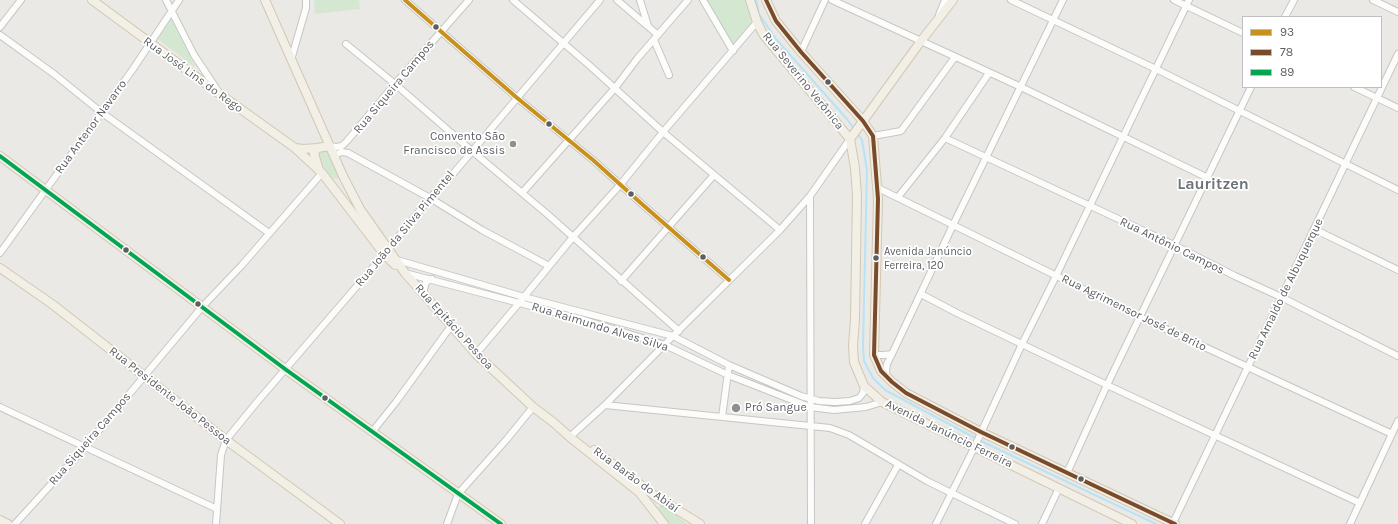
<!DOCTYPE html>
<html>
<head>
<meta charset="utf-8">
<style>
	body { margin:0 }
	#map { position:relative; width:1398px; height:524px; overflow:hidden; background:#ebe9e5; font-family:Karla,sans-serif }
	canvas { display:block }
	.legend { position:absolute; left:1242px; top:16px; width:140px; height:72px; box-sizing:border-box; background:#fff; border:1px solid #bdbfc1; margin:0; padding:5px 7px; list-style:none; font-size:12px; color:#5b5f63 }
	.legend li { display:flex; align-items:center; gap:8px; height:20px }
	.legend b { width:20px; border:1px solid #bdbfc1 }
</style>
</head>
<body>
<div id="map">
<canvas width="1398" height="524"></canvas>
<ul class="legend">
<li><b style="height:5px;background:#c8911e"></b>93</li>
<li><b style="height:5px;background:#7a4b2a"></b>78</li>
<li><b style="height:5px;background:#00a651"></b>89</li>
</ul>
</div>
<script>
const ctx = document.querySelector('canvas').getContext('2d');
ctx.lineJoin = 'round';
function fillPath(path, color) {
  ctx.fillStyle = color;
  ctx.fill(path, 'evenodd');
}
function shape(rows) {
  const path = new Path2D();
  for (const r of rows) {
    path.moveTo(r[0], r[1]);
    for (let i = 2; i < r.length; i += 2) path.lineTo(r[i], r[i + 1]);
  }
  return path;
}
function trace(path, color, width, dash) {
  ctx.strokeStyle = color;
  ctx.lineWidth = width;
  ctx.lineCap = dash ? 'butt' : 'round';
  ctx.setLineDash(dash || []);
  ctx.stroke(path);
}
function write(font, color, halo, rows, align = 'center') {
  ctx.font = font + ' Karla,sans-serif';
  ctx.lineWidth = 3.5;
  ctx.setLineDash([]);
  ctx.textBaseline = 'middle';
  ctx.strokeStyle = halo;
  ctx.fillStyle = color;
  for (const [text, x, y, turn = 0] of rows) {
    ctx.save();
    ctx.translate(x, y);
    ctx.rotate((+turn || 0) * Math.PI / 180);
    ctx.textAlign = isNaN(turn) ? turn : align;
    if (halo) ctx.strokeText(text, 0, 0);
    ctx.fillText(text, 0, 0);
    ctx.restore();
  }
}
fillPath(shape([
	[314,0,359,0,360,9,315,14],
	[707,0,745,0,752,24,734,46],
	[171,19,196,68,158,39],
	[323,149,329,153,339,176,338,179,332,178,321,163,318,156,319,151],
	[661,504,665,505,687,524,667,524,659,511,658,507]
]), '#d4e7d0');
trace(shape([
	[756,0,759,14,776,39,847,119,855,130],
	[857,133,862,140,867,170,863,346,864,361,873,378,885,390,981,441,1156,524]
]), '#b7e3f7', 2);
const minor = shape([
	[166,0,194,55,218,91],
	[405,0,516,97,593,160,643,205,729,280],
	[513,0,589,65,663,132,780,230],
	[617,0,658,35],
	[640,0,648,26],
	[703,0,733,51],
	[832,0,1021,87,1208,178],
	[1011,0,1156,69,1398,190],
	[1174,0,1243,33],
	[1373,0,1398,12],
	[939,15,945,0],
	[1285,17,1294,0],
	[0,27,21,0],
	[0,35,54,74,101,112,269,233],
	[654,40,669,75],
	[346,44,395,84,472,151,546,213,679,331],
	[801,52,825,0],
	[291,60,306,8,306,0],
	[1354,87,1398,108],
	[873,136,901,131,955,57],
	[945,138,1174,245,1235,276,1281,297,1398,356],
	[330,146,336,147,342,146,347,141,395,84,469,0],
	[334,155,342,152,348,153,430,198,482,230,549,266],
	[878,188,1140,317,1392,434],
	[522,193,615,88,637,59,688,0],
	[810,196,811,524],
	[898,197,945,138,989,73],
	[1314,229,1398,270],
	[0,253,133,69,179,0],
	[397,260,524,297,673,336,729,365,801,396,819,401,835,402,850,401,859,398,863,393,864,386],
	[405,273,584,320,665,345,728,375,810,407,834,410,866,407,882,402],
	[621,281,714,175],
	[423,293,426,282,432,279],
	[921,294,955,312,1107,385,1360,503],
	[476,354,519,303,573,237,620,185,663,132,757,22],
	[874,355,884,355,892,354],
	[887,378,886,371,887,364,892,354,953,225,1063,0],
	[605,405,830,428,849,435,927,481,1015,524],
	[0,407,217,509],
	[722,417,729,365],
	[372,432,396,402,451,326],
	[573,434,605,405,673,336,780,230,810,196,850,139],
	[1067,473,1107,385,1251,87],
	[1173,523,1398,54],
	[15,524,85,447,202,307,242,265,322,173],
	[216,524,221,455,226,440,257,402,382,257,430,198,452,175,600,0],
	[447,524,458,494,507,439,533,407],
	[865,524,898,465],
	[936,524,974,448,1022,344,1056,276,1189,0],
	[1042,524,1059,488],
	[1350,524,1398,421]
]);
const major = shape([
	[92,0,221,95,295,148,322,173,384,254,395,265],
	[265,0,343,176,360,209,405,273,476,354,533,407,553,422,571,438,639,492,664,524],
	[750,0,757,22,763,34,850,139,855,168,857,196,855,319,853,346,854,362,864,386,882,402,1132,524],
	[766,0,776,21,801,52,863,121,873,136,878,199,874,355,881,371,892,382,906,393,981,432,1175,524],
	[850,139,921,41,953,0],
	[295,148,303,149,317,148],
	[0,156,285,369,501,524],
	[318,167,315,157,314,154,317,148,330,146],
	[0,268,52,304,226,440,340,524],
	[594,450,658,498,700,524],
	[0,520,8,524]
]);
trace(minor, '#c6c6c6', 8);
trace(major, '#d3c7b2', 10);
trace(minor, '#fcfcfb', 6);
trace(major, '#f2efe7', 8);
trace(shape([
	[405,0,516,97,593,160,643,205,729,280]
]), '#c8911e', 4);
trace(shape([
	[766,0,776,21,801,52,863,121,873,136,878,199,874,355,881,371,892,382,906,393,981,432,1175,524]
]), '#7a4b2a', 4);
trace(shape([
	[0,156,285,369,501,524]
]), '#00a651', 4);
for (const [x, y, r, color] of [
	[436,27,3.5,"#5b5f63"],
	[828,82,3.5,"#5b5f63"],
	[549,124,3.5,"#5b5f63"],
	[513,144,4,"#8d8f90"],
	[631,194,3.5,"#5b5f63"],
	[126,250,3.5,"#5b5f63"],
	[703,257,3.5,"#5b5f63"],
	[876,258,3.5,"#5b5f63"],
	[198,304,3.5,"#5b5f63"],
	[325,398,3.5,"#5b5f63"],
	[736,408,5,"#8d8f90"],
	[1012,447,3.5,"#5b5f63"],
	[1081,479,3.5,"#5b5f63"]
]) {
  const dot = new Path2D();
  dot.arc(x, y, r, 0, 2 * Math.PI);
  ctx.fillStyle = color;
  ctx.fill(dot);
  trace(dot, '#fff', 1.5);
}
write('11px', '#5b5f63', '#fff', [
	["Avenida Janúncio",884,252],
	["Ferreira, 120",884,266]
], 'left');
write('12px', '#5b5f63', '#fff', [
	["Rua José Lins do Rego",193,75,36],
	["Rua Severino Verônica",803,81,51],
	["Rua Siqueira Campos",394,87,-50],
	["Rua Antenor Navarro",91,127,-54],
	["Rua João da Silva Pimentel",405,229,-50],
	["Rua Antônio Campos",1172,246,26],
	["Rua Arnaldo de Albuquerque",1286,289,-64],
	["Rua Agrimensor José de Brito",1134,313,26],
	["Rua Epitácio Pessoa",454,327,48],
	["Rua Raimundo Alves Silva",600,327,17],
	["Rua Presidente João Pessoa",170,396,38],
	["Avenida Janúncio Ferreira",949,434,26],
	["Rua Siqueira Campos",90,439,-49],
	["Rua Barão do Abiaí",636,480,36]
]);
write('12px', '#5b5f63', '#fff', [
	["Convento São",505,137],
	["Francisco de Assis",505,151],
	["Pró Sangue",745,408,"left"]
], 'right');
write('bold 16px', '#6c7275', '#fff', [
	["Lauritzen",1213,184]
]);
</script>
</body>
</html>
